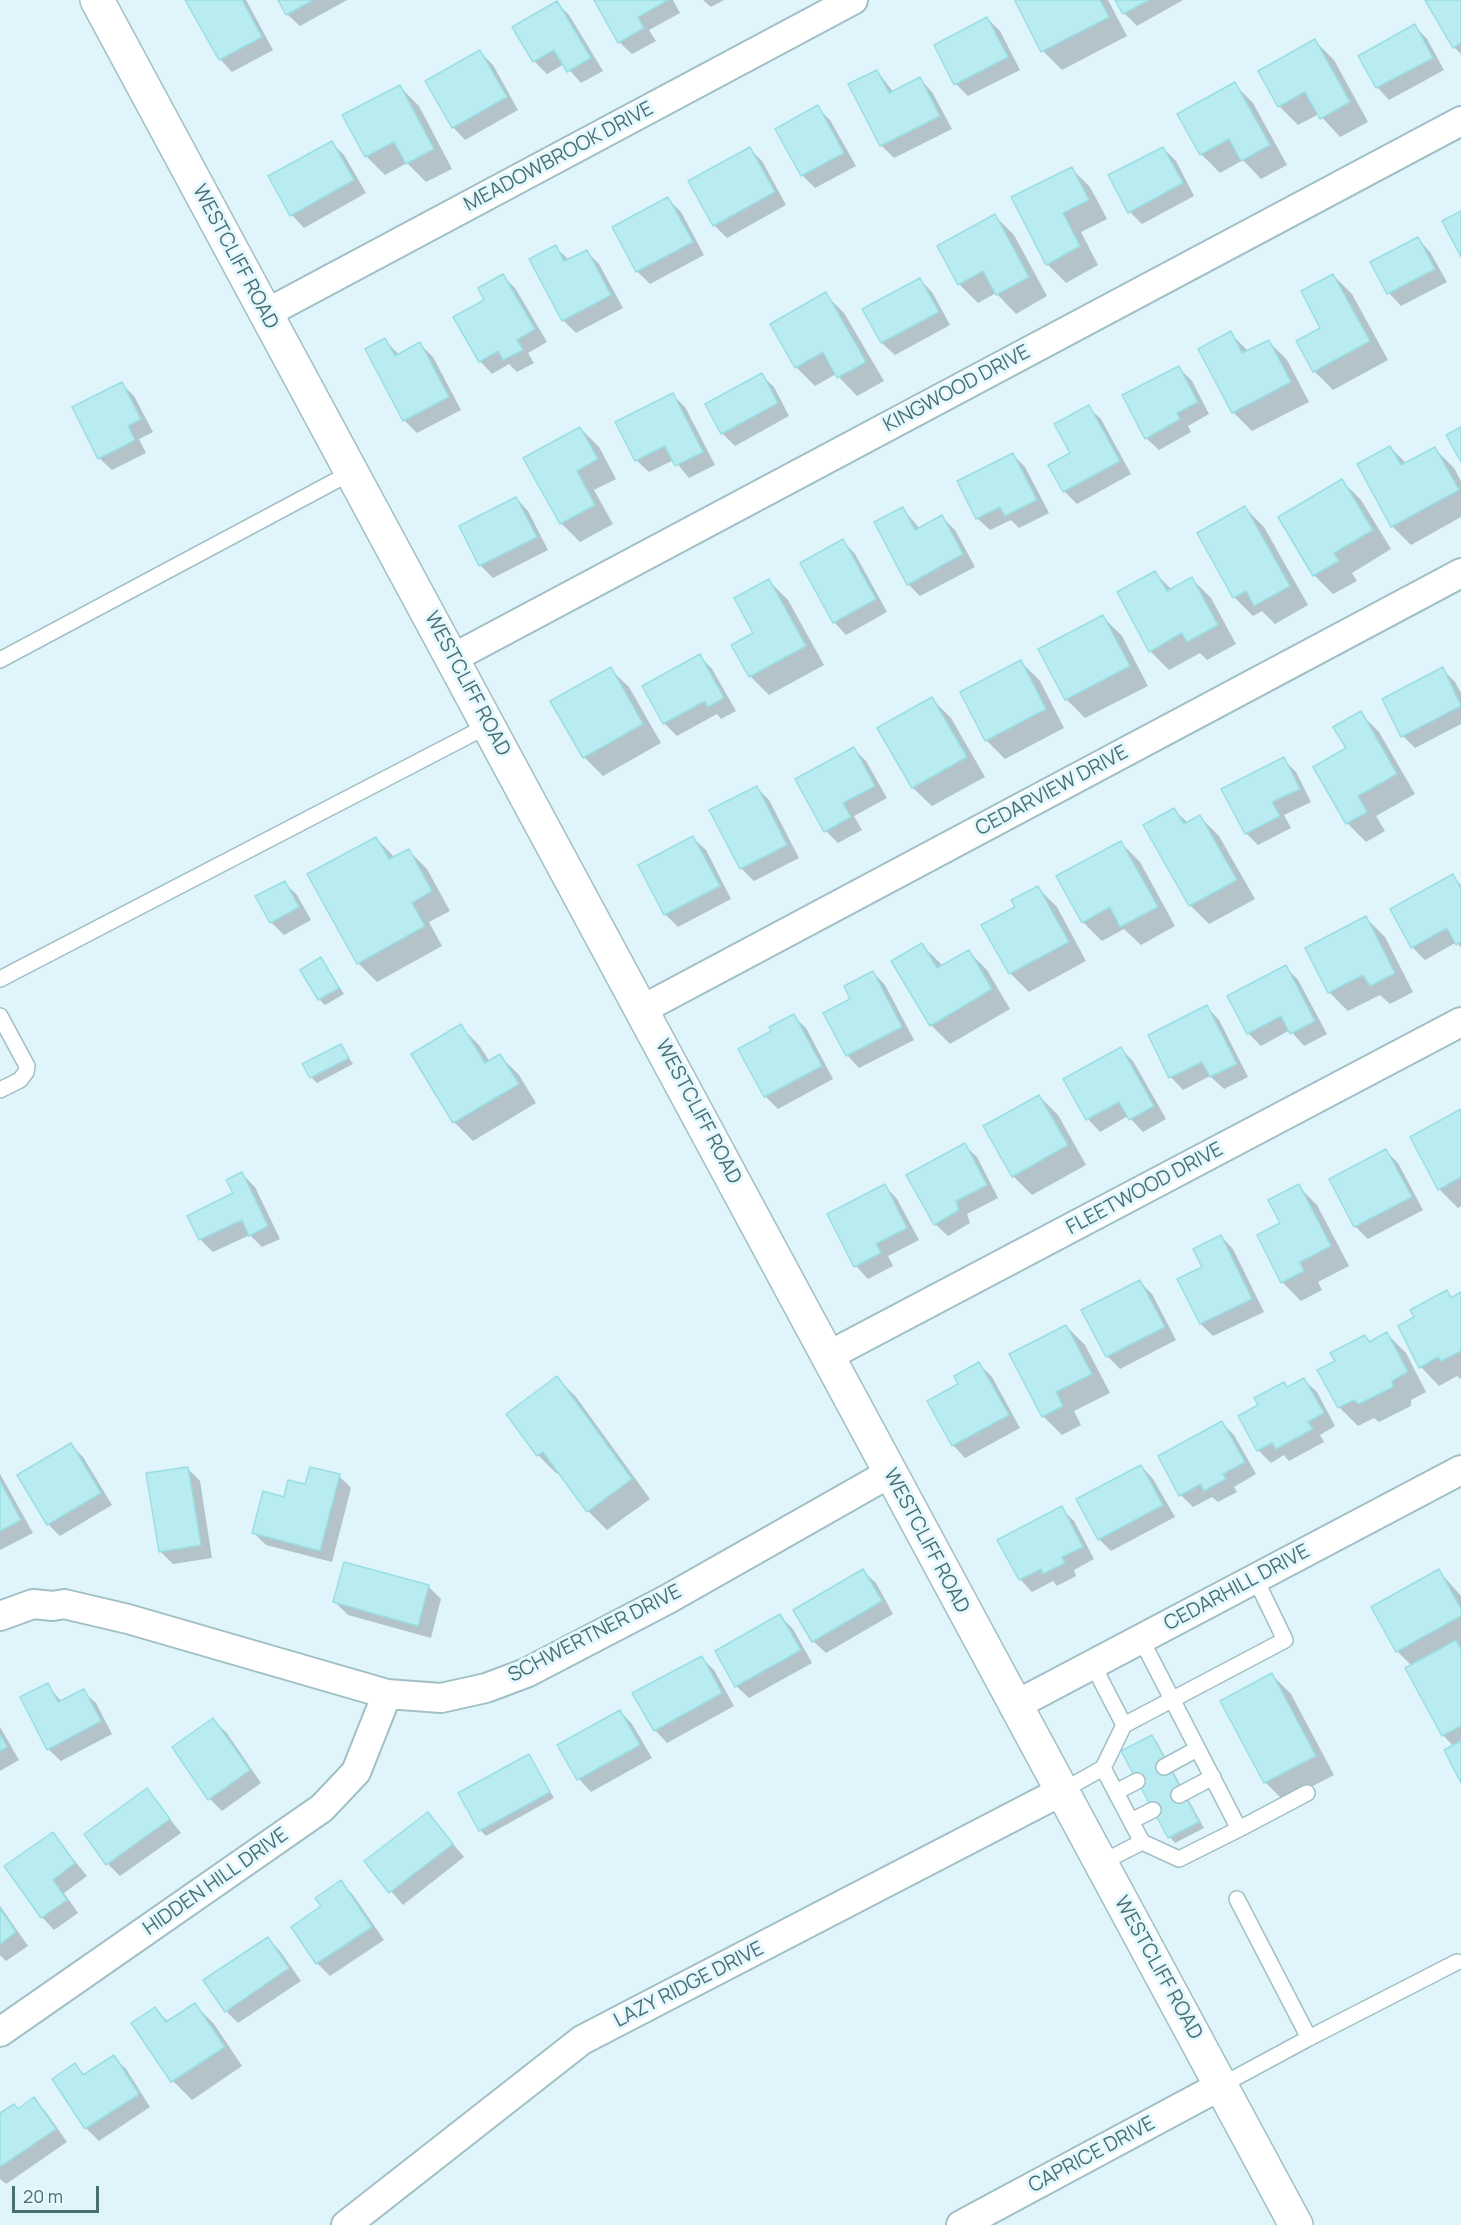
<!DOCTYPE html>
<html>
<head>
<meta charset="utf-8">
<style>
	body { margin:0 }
	#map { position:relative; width:1461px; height:2225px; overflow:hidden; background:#e0f4fc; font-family:Manrope,sans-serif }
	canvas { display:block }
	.scale { position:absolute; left:12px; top:2186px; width:87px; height:27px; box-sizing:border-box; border:3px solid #487072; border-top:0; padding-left:8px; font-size:18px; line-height:21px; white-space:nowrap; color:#487072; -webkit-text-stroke:4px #e6f8ff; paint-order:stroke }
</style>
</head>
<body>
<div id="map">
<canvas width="1461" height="2225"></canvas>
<div class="scale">20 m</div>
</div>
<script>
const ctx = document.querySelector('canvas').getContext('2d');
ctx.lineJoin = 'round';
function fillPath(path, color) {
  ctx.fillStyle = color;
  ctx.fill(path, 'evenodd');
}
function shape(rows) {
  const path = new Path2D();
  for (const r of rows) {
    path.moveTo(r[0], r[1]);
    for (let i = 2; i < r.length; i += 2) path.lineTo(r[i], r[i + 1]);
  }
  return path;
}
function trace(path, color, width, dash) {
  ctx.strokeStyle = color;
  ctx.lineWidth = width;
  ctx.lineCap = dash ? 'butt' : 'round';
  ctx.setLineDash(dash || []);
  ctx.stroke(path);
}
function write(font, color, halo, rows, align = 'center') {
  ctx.font = font + ' Manrope,sans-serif';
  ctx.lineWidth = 6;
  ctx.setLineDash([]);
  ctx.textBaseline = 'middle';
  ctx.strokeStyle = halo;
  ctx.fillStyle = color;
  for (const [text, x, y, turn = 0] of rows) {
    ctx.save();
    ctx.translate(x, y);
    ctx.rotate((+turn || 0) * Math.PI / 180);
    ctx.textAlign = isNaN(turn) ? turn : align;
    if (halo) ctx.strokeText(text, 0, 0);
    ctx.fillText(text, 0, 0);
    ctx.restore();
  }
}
fillPath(shape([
	[187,0,246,0,273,50,232,72,220,59],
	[280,0,347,0,300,26,287,14],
	[596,0,673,0,680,13,649,30,656,41,632,54,619,42],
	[703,0,724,0,711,7],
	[1021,0,1108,0,1127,36,1062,70,1043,51,1017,2],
	[1117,0,1183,0,1137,26,1124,13],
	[1427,0,1461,0,1461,54,1454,47],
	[557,3,569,15,603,71,581,83,564,64,547,74,534,61,514,27],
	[987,18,1000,31,1020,70,968,96,956,84],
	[1415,26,1427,39,1444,70,1389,100,1377,87],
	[1315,41,1334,60,1368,122,1340,137,1319,114,1298,125,1279,106,1260,72],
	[480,52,493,65,518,110,465,140,453,127],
	[877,71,894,93,920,79,932,92,952,129,894,158,882,146,850,85],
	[1234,84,1253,103,1287,165,1261,179,1243,160,1220,173,1201,154],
	[400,87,419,106,452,169,426,182,407,163,385,175,366,156],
	[817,107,830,120,856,166,815,188,802,175,777,130],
	[332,143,344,155,366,193,304,228,292,215,270,176],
	[1163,148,1176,161,1194,196,1142,224,1130,212],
	[750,149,762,161,786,205,727,238,714,225],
	[1072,169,1090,187,1107,219,1081,232,1098,265,1066,283,1047,264],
	[668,199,681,212,704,255,650,284,637,271,614,228],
	[995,216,1014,235,1047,296,1016,314,996,293,978,303,959,284],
	[1418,239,1430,252,1447,282,1401,306,1389,293,1372,263],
	[555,247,568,259,587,252,599,264,623,308,576,333,563,320],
	[1333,275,1352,294,1388,360,1333,390,1314,371],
	[503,276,515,288,547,342,528,353,534,363,517,372,509,364,492,374,480,361,486,300],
	[920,280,932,292,950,325,895,355,882,343,864,310],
	[825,294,844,313,884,381,857,396,836,374,815,386,796,367],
	[1230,333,1249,352,1268,341,1287,360,1309,402,1252,431,1233,412],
	[385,340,399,355,420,344,433,357,461,410,417,433,404,420,367,349],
	[1179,368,1192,381,1209,414,1188,426,1191,432,1159,450,1146,438],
	[761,375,774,387,789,416,735,446,722,433],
	[122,384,134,396,153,432,139,439,146,453,112,470,99,458],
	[673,395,685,407,715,465,689,478,674,460,649,472,636,460],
	[1088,407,1101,419,1131,474,1077,504,1064,491,1072,454],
	[580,428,599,447,616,479,594,490,613,524,580,542,561,523],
	[1390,447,1407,464,1435,449,1454,468,1461,481,1461,517,1411,545,1392,526],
	[1013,455,1025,467,1049,513,1019,528,1011,520,990,530,977,518],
	[1342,481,1361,500,1391,549,1352,573,1357,581,1333,594,1315,576,1280,517],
	[516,498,528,511,548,550,493,578,480,565],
	[1245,508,1264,527,1308,605,1275,624,1262,611,1253,616,1234,597],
	[903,509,920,529,942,517,955,530,975,567,920,596,908,584],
	[843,541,855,554,887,612,846,635,834,622],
	[1155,573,1172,590,1192,579,1211,598,1236,644,1207,660,1200,653,1169,670,1150,651],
	[769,581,788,600,824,665,769,695,750,676,733,646,755,634],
	[1103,617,1122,636,1148,686,1085,718,1066,699],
	[700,656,712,669,736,711,721,719,717,714,677,736,664,723],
	[1021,662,1040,681,1064,728,1005,759,986,740,962,693],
	[610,669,629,687,661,743,603,776,584,757],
	[1442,669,1455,682,1461,693,1461,724,1415,748,1403,736],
	[932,699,951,718,985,777,932,806,913,788,879,729],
	[1360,713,1379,732,1415,794,1376,816,1385,831,1366,842,1347,823],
	[854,749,866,761,887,798,854,816,862,830,838,843,826,831],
	[1283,759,1296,772,1311,802,1284,815,1291,828,1258,845,1246,833],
	[757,788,769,800,799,858,754,881,741,868,711,811],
	[1174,810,1188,823,1200,817,1219,836,1255,899,1209,924,1190,905],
	[376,838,395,858,408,850,427,869,450,911,429,922,442,946,377,982,358,963],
	[693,838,706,850,731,899,678,927,665,914],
	[1121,843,1140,862,1175,926,1141,945,1124,929,1102,941,1083,922],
	[1453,876,1461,885,1461,948,1457,942,1425,960,1412,947],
	[285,883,297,895,311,920,284,935,271,922],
	[1038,888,1057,907,1086,961,1029,992,1010,973,1017,907],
	[1366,918,1385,937,1413,992,1390,1004,1380,995,1348,1011,1329,992],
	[922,945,943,966,968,951,987,970,1010,1009,950,1044,931,1025],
	[321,959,344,994,325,1005,319,999],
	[1286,967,1298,980,1327,1034,1304,1046,1290,1030,1261,1046,1248,1033],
	[873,972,885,985,914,1040,859,1068,847,1055,853,999],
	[1207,1007,1219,1020,1248,1077,1224,1089,1210,1076,1183,1090,1171,1077],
	[793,1016,806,1028,833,1079,778,1109,765,1096,773,1032],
	[460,1026,479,1045,490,1062,500,1056,519,1075,536,1103,473,1141,454,1122],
	[341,1046,353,1064,317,1083,311,1077],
	[1121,1049,1133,1061,1166,1119,1143,1132,1128,1116,1100,1132,1088,1119],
	[1039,1096,1058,1115,1086,1165,1032,1195,1013,1176],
	[1461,1110,1461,1206,1458,1208,1439,1189],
	[964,1145,977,1157,998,1198,967,1214,970,1223,948,1236,935,1224],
	[1386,1151,1398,1163,1423,1210,1368,1239,1355,1226,1331,1179],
	[242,1174,255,1187,280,1239,262,1247,250,1235,213,1252,201,1240,189,1216,235,1194],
	[885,1186,897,1199,919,1240,888,1256,893,1266,868,1279,856,1266],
	[1298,1186,1317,1205,1349,1266,1318,1282,1322,1290,1301,1301,1282,1282,1282,1224],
	[1221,1236,1233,1249,1264,1312,1213,1336,1201,1324,1204,1267],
	[1140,1282,1152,1294,1176,1340,1120,1369,1107,1356,1083,1311],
	[1447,1292,1453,1298,1461,1294,1461,1379,1457,1376,1439,1386,1421,1367,1416,1318],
	[1066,1326,1085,1345,1110,1393,1074,1411,1081,1425,1062,1435,1043,1416],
	[1387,1334,1406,1353,1426,1392,1411,1400,1411,1406,1379,1422,1374,1418,1358,1426,1339,1407,1319,1371,1337,1362,1365,1336,1371,1342],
	[979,1364,992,1377,1020,1428,965,1458,953,1445,960,1384],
	[557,1378,576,1397,650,1499,607,1530,588,1511,559,1472,557,1474,538,1455],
	[1304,1380,1317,1392,1335,1426,1320,1435,1324,1442,1289,1461,1284,1455,1271,1463,1258,1450,1240,1417],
	[1222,1423,1234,1435,1256,1474,1234,1487,1237,1492,1218,1502,1212,1497,1193,1507,1181,1495],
	[71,1445,83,1457,112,1505,60,1536,48,1524],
	[1141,1466,1153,1479,1175,1517,1111,1551,1099,1539],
	[188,1469,200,1481,212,1558,173,1564,160,1551],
	[0,1474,33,1533,0,1550],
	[339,1476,351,1488,332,1562,266,1545,254,1533,286,1498,307,1486],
	[1061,1508,1074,1521,1094,1559,1074,1570,1076,1576,1057,1586,1053,1581,1032,1592,1020,1579],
	[863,1571,876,1583,893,1614,826,1653,813,1641],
	[1439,1571,1461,1596,1461,1779,1454,1747,1443,1735,1412,1666,1397,1651],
	[428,1586,441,1599,431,1638,348,1615,335,1602],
	[780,1616,793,1629,812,1663,749,1698,736,1686],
	[701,1657,714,1670,734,1706,667,1743,655,1730],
	[1272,1675,1291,1694,1334,1775,1284,1801,1265,1782,1222,1702],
	[47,1685,62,1702,83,1691,96,1703,112,1734,61,1761,48,1749],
	[620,1711,632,1724,652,1758,591,1792,579,1779,559,1745],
	[213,1720,226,1732,261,1783,222,1811,210,1799],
	[0,1727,19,1760,0,1771],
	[1152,1737,1157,1742,1204,1828,1175,1843,1170,1837],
	[529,1756,554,1798,486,1836,480,1830],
	[147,1790,181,1833,120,1876,108,1864],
	[428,1814,464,1857,403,1905,366,1862],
	[53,1834,87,1876,64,1893,78,1913,54,1930,42,1917],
	[341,1882,353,1895,384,1940,330,1976,317,1963,293,1927,323,1907],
	[0,1906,28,1946,6,1961,0,1955],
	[267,1938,280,1951,301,1981,238,2023,226,2011],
	[195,2005,214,2024,242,2066,192,2100,173,2081,133,2023,155,2009,169,2022],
	[114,2057,126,2069,150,2107,99,2141,86,2128,75,2065,85,2075],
	[34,2099,46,2112,67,2142,6,2184,0,2179,0,2115,18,2110]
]), '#0003');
const building = shape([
	[185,0,242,0,262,37,219,60,185,0],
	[278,0,313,0,286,15,278,0],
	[594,0,668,0,638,17,644,28,618,43,594,0],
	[1017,0,1100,0,1109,17,1041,52,1015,1,1017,0],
	[1115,0,1149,0,1123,14,1115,0],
	[1425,0,1461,0,1461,43,1453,48,1425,0],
	[557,1,591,58,567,72,554,50,533,62,512,27,557,1],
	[987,17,1008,57,954,85,934,45,987,17],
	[1415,24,1433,58,1376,88,1358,56,1415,24],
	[1315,39,1350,102,1320,119,1305,92,1278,107,1258,71,1315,39],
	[480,50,507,97,452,128,425,81,480,50],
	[877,70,889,93,920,77,940,116,880,146,848,84,877,70],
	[1235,82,1270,145,1241,161,1229,139,1200,155,1177,114,1235,82],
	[400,85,434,149,406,164,394,142,365,157,342,115,400,85],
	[818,105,844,153,801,176,775,129,818,105],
	[332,141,354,180,290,216,268,176,332,141],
	[750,147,775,192,713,226,688,181,750,147],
	[1163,147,1183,183,1128,213,1108,175,1163,147],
	[1072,167,1089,200,1063,213,1080,246,1046,265,1011,197,1072,167],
	[668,197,693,242,636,272,612,227,668,197],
	[1461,211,1461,257,1442,221,1461,211],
	[995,214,1029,277,996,295,983,271,958,285,937,246,995,214],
	[1418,237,1435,269,1387,294,1370,262,1418,237],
	[556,245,564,261,587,250,611,295,562,321,529,259,556,245],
	[503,274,535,329,517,340,523,350,503,360,498,351,479,362,453,317,484,300,478,288,503,274],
	[1333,274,1370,341,1313,372,1296,341,1320,328,1301,291,1333,274],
	[920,278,939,312,881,343,862,309,920,278],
	[826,292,866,362,837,378,823,352,795,368,770,324,826,292],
	[1231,331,1242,353,1269,340,1291,382,1232,413,1198,349,1231,331],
	[385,338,395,356,420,342,449,397,403,421,365,349,385,338],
	[1179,366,1198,402,1177,413,1180,419,1145,439,1122,395,1179,366],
	[762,373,778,403,721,434,705,404,762,373],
	[122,382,141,419,128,426,135,440,98,459,72,407,122,382],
	[673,393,703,452,675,466,665,446,635,461,615,422,673,393],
	[1089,405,1120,461,1063,492,1048,465,1070,453,1054,424,1089,405],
	[580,427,598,459,577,471,595,505,560,524,523,458,580,427],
	[1461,427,1461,462,1446,435,1461,427],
	[1390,446,1401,465,1435,447,1459,490,1391,527,1357,464,1390,446],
	[1013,453,1037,500,1005,516,1000,507,976,519,957,481,1013,453],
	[1342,479,1373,530,1334,553,1339,561,1313,576,1278,517,1342,479],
	[516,497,537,537,479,566,459,526,516,497],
	[1245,506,1290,586,1254,606,1246,591,1233,598,1197,533,1245,506],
	[903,507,915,530,942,515,963,554,907,585,874,522,903,507],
	[843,539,876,599,833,623,800,563,843,539],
	[1155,571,1167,591,1192,577,1218,625,1187,642,1182,633,1149,652,1117,592,1155,571],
	[769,579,806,646,749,677,731,645,753,633,734,598,769,579],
	[1103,615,1130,666,1065,700,1038,649,1103,615],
	[700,654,724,698,708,707,705,701,663,724,642,686,700,654],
	[1021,660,1046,709,985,741,960,692,1021,660],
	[611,667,643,724,583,758,550,701,611,667],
	[1443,667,1461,706,1401,737,1382,699,1443,667],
	[932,697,967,757,912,788,877,728,932,697],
	[1361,711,1397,774,1358,796,1367,812,1346,824,1313,767,1346,748,1333,727,1361,711],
	[854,747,875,786,843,803,851,817,824,832,795,779,854,747],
	[1284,757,1300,789,1272,802,1280,816,1245,834,1221,789,1284,757],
	[757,786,787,845,740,869,709,810,757,786],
	[1174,808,1184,824,1200,815,1237,880,1189,906,1143,825,1174,808],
	[693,836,720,886,664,915,638,865,693,836],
	[376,837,389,859,409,849,432,891,412,903,425,926,357,964,307,874,376,837],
	[1121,841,1158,907,1120,927,1110,907,1082,923,1056,876,1121,841],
	[1453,874,1461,889,1461,942,1456,945,1447,928,1411,948,1390,909,1453,874],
	[285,881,299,907,270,923,255,896,285,881],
	[1038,886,1069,942,1009,974,981,925,1015,907,1011,900,1038,886],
	[1366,916,1395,973,1370,986,1363,975,1328,993,1305,948,1366,916],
	[922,943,937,968,969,950,992,989,930,1026,891,961,922,943],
	[321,957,339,988,318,1000,300,970,321,957],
	[1286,965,1315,1021,1290,1034,1281,1016,1247,1034,1227,996,1286,965],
	[873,971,902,1027,846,1056,823,1013,850,999,844,986,873,971],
	[1207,1005,1237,1064,1210,1077,1202,1062,1169,1078,1148,1035,1207,1005],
	[794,1014,822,1066,764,1097,738,1049,771,1031,769,1027,794,1014],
	[461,1024,485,1063,500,1054,519,1084,453,1123,411,1054,461,1024],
	[341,1044,349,1058,310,1078,302,1064,341,1044],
	[1121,1047,1154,1106,1129,1120,1119,1102,1086,1120,1063,1079,1121,1047],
	[1039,1095,1068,1145,1012,1177,983,1126,1039,1095],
	[1461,1109,1461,1177,1438,1190,1410,1137,1461,1109],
	[965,1143,987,1185,956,1201,959,1210,934,1225,906,1175,965,1143],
	[1386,1149,1412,1197,1354,1227,1329,1179,1386,1149],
	[242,1172,268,1226,249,1236,242,1220,199,1240,187,1216,233,1193,226,1180,242,1172],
	[885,1184,907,1228,876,1244,881,1253,854,1267,827,1214,885,1184],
	[1299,1184,1331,1246,1300,1262,1304,1271,1281,1283,1257,1235,1280,1223,1268,1200,1299,1184],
	[1221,1235,1252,1299,1200,1324,1177,1279,1202,1267,1193,1249,1221,1235],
	[1140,1280,1165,1327,1106,1357,1081,1310,1140,1280],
	[1447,1290,1451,1298,1461,1292,1461,1351,1441,1361,1438,1357,1419,1368,1398,1326,1414,1317,1410,1310,1447,1290],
	[1066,1325,1092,1374,1056,1392,1063,1406,1042,1417,1009,1354,1066,1325],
	[1387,1332,1408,1372,1392,1381,1393,1387,1359,1404,1354,1400,1338,1408,1317,1370,1335,1361,1330,1353,1365,1335,1369,1342,1387,1332],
	[979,1362,1009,1415,952,1446,927,1401,958,1384,954,1376,979,1362],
	[557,1376,632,1479,587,1512,543,1452,537,1456,506,1414,557,1376],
	[1304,1378,1324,1413,1308,1422,1313,1429,1276,1449,1272,1443,1257,1451,1238,1416,1258,1405,1254,1398,1284,1382,1287,1387,1304,1378],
	[1222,1421,1245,1462,1223,1474,1226,1479,1204,1491,1201,1484,1179,1496,1158,1456,1222,1421],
	[71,1443,101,1493,47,1525,17,1475,71,1443],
	[1141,1465,1163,1505,1098,1540,1076,1499,1141,1465],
	[188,1467,201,1545,159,1552,146,1473,188,1467],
	[310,1467,340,1474,320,1551,252,1533,263,1491,284,1497,288,1480,305,1484,310,1467],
	[0,1481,21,1520,0,1531,0,1481],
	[1062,1506,1083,1547,1062,1557,1065,1563,1043,1574,1041,1569,1019,1580,997,1540,1062,1506],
	[344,1562,429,1585,418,1626,333,1602,344,1562],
	[863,1569,882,1601,812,1642,793,1610,863,1569],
	[1439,1569,1461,1609,1461,1616,1396,1652,1371,1607,1439,1569],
	[780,1614,801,1650,735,1687,715,1651,780,1614],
	[1456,1640,1461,1650,1461,1726,1442,1736,1405,1668,1456,1640],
	[702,1656,722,1693,654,1731,632,1693,702,1656],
	[1272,1673,1316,1756,1264,1783,1220,1701,1272,1673],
	[48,1683,58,1702,84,1689,101,1721,47,1750,20,1697,48,1683],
	[620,1710,640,1745,577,1780,557,1745,620,1710],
	[213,1718,250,1770,208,1800,172,1747,213,1718],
	[0,1734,7,1747,0,1751,0,1734],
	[1152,1735,1199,1822,1168,1838,1121,1751,1152,1735],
	[1461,1741,1461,1783,1444,1750,1461,1741],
	[529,1754,550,1792,479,1831,458,1793,529,1754],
	[147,1788,170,1819,106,1865,84,1834,147,1788],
	[428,1812,453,1844,389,1893,364,1861,428,1812],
	[53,1832,75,1863,53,1880,67,1900,41,1918,4,1866,53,1832],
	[341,1880,372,1927,316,1964,291,1927,321,1906,315,1898,341,1880],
	[0,1909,16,1932,0,1944,0,1909],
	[268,1937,289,1968,225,2012,203,1980,268,1937],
	[195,2003,225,2047,171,2082,131,2023,155,2007,166,2022,195,2003],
	[114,2055,139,2094,85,2129,52,2079,75,2063,83,2075,114,2055],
	[34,2097,56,2129,0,2167,0,2113,14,2104,18,2109,34,2097]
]);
fillPath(building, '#b8ecf1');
trace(building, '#98dfe4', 1.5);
const service = shape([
	[0,660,352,472],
	[0,979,489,725],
	[0,1016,27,1066,26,1072,20,1080,0,1090],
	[1141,1639,1239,1829,1307,1793],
	[1093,1665,1124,1725,1285,1640,1255,1578],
	[1164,1767,1197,1749],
	[1103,1768,1142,1842,1179,1859,1239,1829],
	[1062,1791,1103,1768,1124,1725],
	[1116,1792,1137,1781],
	[1179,1795,1213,1777],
	[1131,1821,1153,1810],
	[1101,1863,1142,1842],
	[1309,2038,1457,1962],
	[1222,2085,1309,2038,1237,1899]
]);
const minor = shape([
	[265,314,853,0],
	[453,658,1461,121],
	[643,1009,1461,573],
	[828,1356,1461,1022],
	[0,1616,33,1604,53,1606,64,1604,128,1619,387,1694,441,1698,486,1688,526,1673,668,1599,890,1473],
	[1014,1706,1461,1470],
	[0,2032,322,1808,356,1772,387,1694],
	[346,2225,582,2040,1062,1791],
	[961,2225,1222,2085]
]);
const tertiary = shape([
	[97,0,1296,2225]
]);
trace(service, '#a0c0c5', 18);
trace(minor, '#a0c0c5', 32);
trace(tertiary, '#a0c0c5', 36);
trace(service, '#fff', 15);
trace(minor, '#fff', 28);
trace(tertiary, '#fff', 33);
write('20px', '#487072', '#e6f8ff', [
	["MEADOWBROOK DRIVE",559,157,-28],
	["WESTCLIFF ROAD",235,257,62],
	["KINGWOOD DRIVE",957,389,-28],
	["WESTCLIFF ROAD",467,684,62],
	["CEDARVIEW DRIVE",1052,791,-28],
	["WESTCLIFF ROAD",698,1112,62],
	["FLEETWOOD DRIVE",1145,1189,-28],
	["WESTCLIFF ROAD",926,1541,62],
	["CEDARHILL DRIVE",1237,1588,-28],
	["SCHWERTNER DRIVE",595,1634,-27],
	["HIDDEN HILL DRIVE",216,1882,-35],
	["WESTCLIFF ROAD",1158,1968,61],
	["LAZY RIDGE DRIVE",689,1985,-27],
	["CAPRICE DRIVE",1092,2155,-28]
]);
</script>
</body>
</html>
